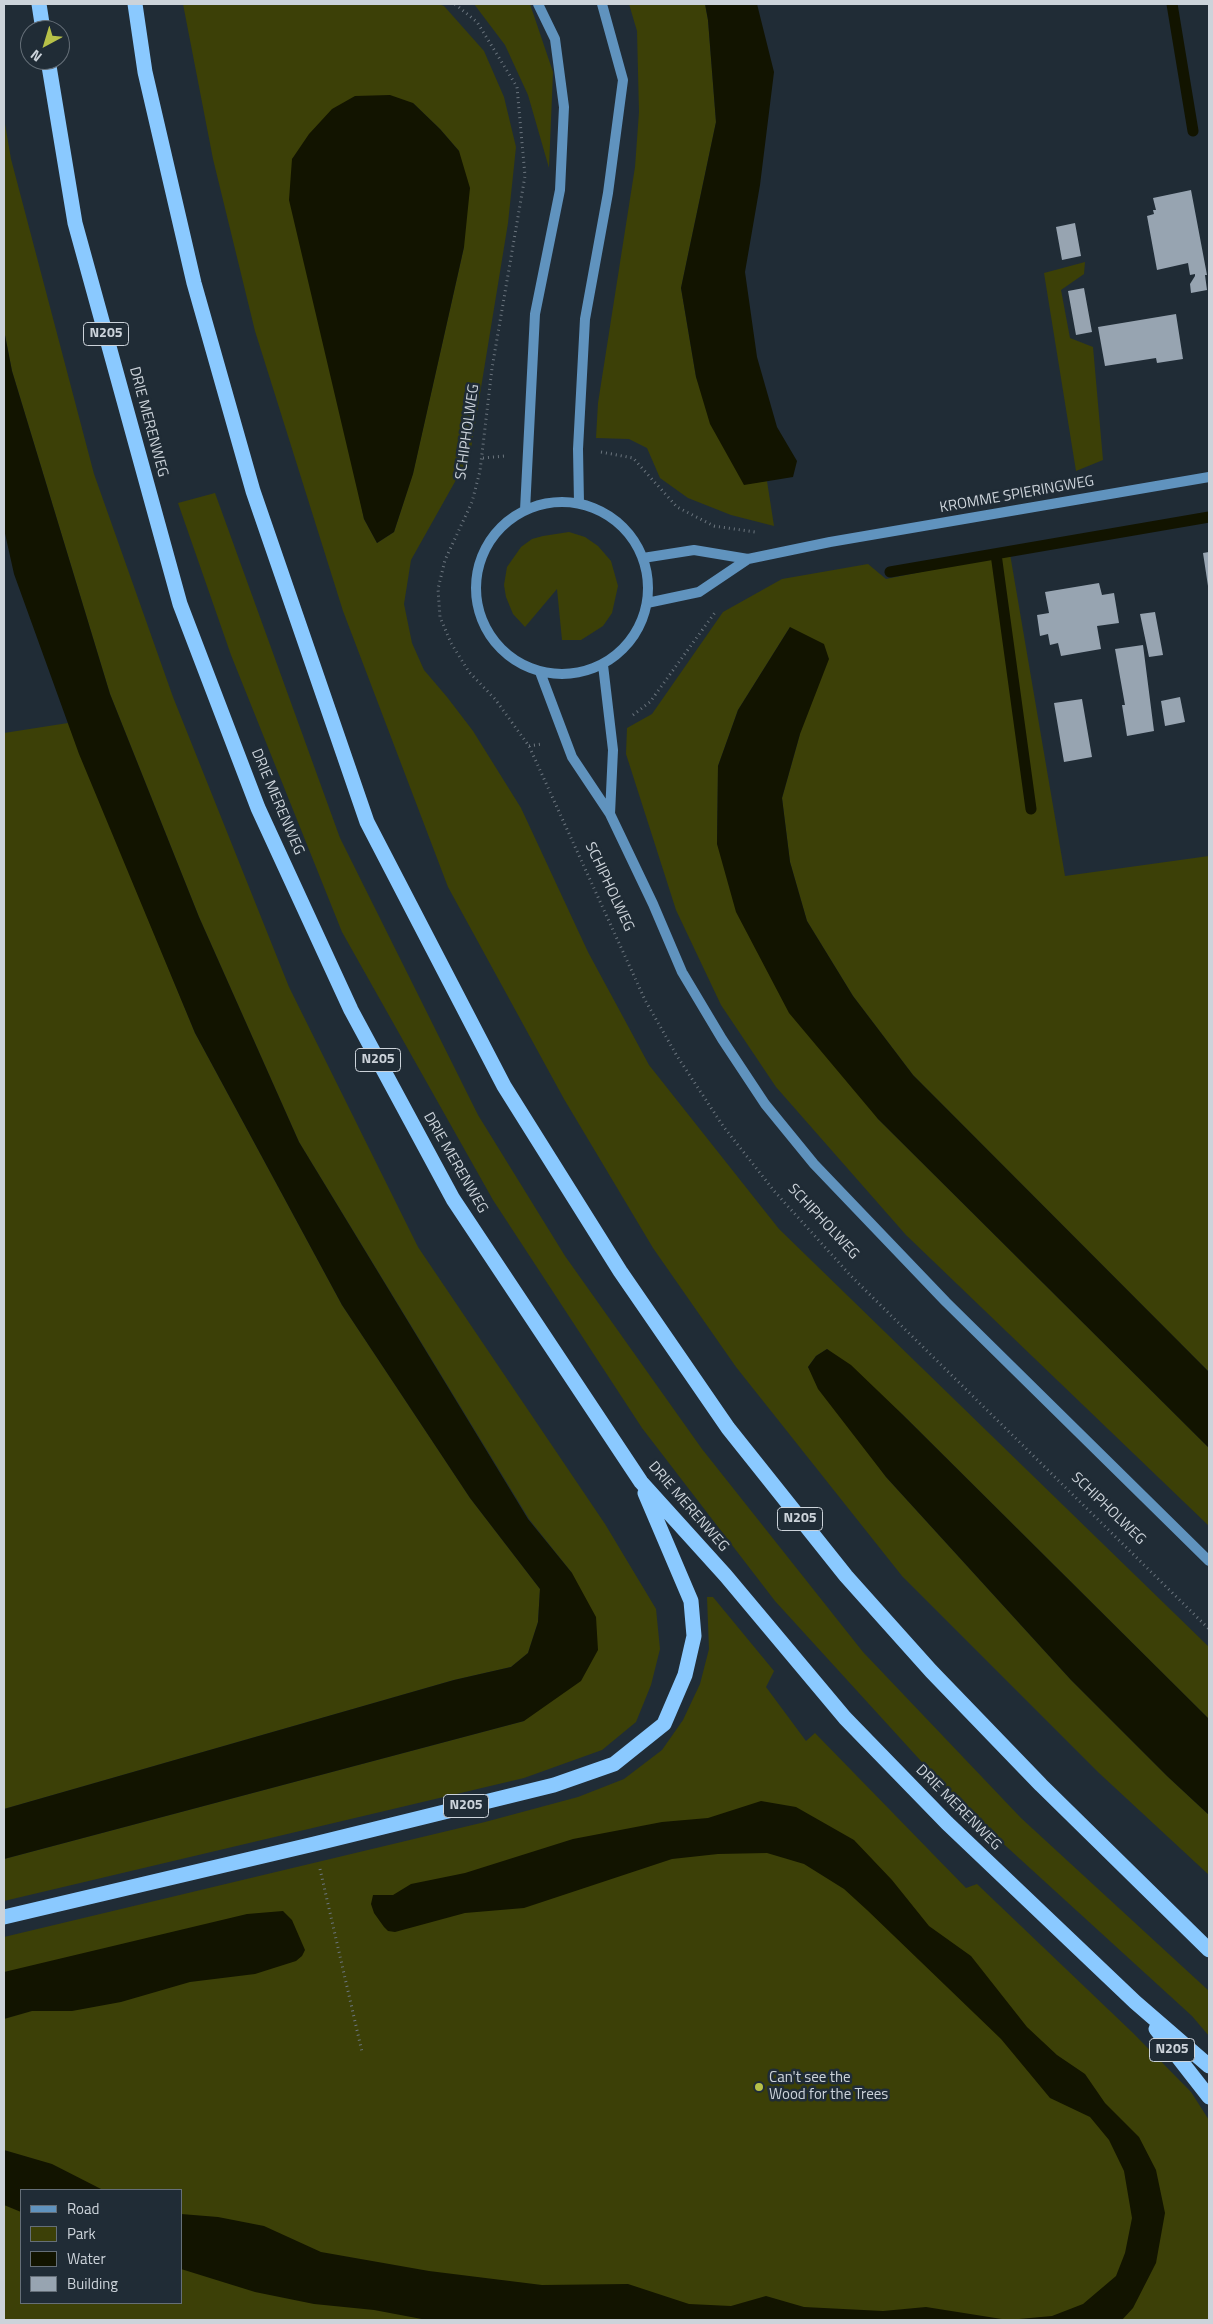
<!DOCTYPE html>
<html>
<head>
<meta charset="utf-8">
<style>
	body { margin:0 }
	#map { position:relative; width:1213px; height:2324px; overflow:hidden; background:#202c36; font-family:"Titillium Web",sans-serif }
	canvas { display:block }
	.frame { position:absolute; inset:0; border:5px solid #ccd3da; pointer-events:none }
	.legend { position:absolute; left:20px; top:2189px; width:162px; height:115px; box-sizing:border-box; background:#202c36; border:1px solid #656f78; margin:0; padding:6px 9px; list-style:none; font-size:15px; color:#ccd3da }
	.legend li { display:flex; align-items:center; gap:10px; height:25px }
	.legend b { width:25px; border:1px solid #656f78 }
	.north { position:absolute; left:20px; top:20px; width:50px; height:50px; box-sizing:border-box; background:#202c36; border:1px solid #656f78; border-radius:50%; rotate:219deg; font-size:14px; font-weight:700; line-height:20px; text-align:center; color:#ccd3da }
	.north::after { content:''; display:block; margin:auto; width:18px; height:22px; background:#b7c148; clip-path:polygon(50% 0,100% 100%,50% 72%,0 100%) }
</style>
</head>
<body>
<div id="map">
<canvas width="1213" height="2324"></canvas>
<div class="frame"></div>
<ul class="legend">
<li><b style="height:6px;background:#6093be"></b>Road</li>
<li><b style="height:14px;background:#3c4007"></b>Park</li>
<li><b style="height:14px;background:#121400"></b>Water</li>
<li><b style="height:14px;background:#97a4b1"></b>Building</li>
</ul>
<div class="north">N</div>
</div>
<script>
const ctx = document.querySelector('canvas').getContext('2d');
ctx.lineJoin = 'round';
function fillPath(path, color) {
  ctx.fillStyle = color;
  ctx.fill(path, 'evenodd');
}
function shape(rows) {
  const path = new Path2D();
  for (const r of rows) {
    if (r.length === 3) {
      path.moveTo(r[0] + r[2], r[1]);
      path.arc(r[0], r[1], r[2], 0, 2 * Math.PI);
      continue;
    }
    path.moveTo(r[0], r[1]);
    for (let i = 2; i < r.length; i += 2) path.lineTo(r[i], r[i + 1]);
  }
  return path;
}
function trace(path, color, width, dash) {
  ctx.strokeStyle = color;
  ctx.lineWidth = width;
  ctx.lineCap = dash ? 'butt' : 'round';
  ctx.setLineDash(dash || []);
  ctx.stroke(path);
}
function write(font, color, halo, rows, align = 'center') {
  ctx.font = font + ' "Titillium Web",sans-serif';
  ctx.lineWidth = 5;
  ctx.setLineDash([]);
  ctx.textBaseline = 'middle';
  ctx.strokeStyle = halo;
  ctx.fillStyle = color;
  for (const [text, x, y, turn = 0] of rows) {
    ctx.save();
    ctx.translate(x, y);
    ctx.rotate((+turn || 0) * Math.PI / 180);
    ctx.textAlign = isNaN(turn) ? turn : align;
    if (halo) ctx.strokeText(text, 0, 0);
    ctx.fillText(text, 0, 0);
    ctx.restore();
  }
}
fillPath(shape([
	[183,4,438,4,444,6,484,51,504,97,516,147,508,223,470,455,411,560,404,604,412,643,424,670,447,697,473,731,521,808,588,952,649,1065,779,1229,1209,1647,1209,1719,902,1414,827,1349,816,1356,808,1367,886,1477,1071,1680,1167,1776,1209,1815,1209,1875,1099,1773,902,1576,736,1367,653,1248,564,1099,448,887,343,611,255,331,213,159],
	[413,103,440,129,459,151,464,247,413,473,394,532,377,543,364,519,292,159],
	[474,4,530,4,553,72,549,168,528,95,505,45],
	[629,4,705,4,708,20,716,122,681,288,696,377,744,484,767,481,774,526,731,515,688,498,660,478,647,448,629,439,596,438,598,403,635,167,639,112,637,31],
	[4,118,11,159,94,474,173,697,289,987,418,1247,605,1524,656,1609,660,1649,651,1685,636,1722,602,1750,524,1778,4,1901,4,1859,524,1721,572,1573,529,1519,299,1142,199,917,110,694,12,371,4,330],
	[1085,262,1084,274,1061,290,1070,338,1093,347,1103,460,1076,471,1044,273],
	[215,493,340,838,478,1115,565,1256,702,1449,863,1652,1021,1818,1209,1991,1209,2036,1192,2016,962,1806,775,1601,642,1428,493,1200,342,932,231,655,178,503],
	[569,532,585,537,598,546,611,561,618,586,612,613,603,626,581,640,562,640,557,589,525,627,513,614,506,597,504,585,507,567,521,547,532,539,543,536],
	[1010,554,1065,876,1209,856,1209,1372,913,1075,853,996,807,921,790,862,782,798,800,734,790,627,738,710,718,766,717,844,878,1119,1209,1448,1209,1526,906,1235,776,1087,721,1005,676,910,626,754,627,728,652,714,723,612,782,579,868,564,886,579],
	[68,723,195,1033,342,1305,470,1498,540,1589,538,1622,528,1653,511,1667,454,1680,4,1809,4,733],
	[707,1597,713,1597,774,1671,766,1687,806,1741,815,1733,966,1888,977,1884,1133,2033,1191,2092,1209,2120,1209,2320,4,2320,4,1937,485,1822,578,1797,624,1779,662,1750,683,1720,700,1684,709,1649],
	[21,2190,181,2190,181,2303,21,2303]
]), '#3c4007');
fillPath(shape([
	[705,4,757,4,774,72,760,185,745,272,757,357,777,427,797,461,793,477,744,485,710,424,696,377,681,288,716,122,708,20],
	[390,95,413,103,440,129,459,151,470,188,464,247,413,474,394,532,377,543,364,519,289,200,292,159,309,134,332,109,355,96],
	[4,330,12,371,110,694,199,917,299,1142,528,1519,572,1573,596,1617,598,1650,581,1681,524,1721,4,1859,4,1809,454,1680,511,1667,528,1653,538,1622,540,1589,470,1498,342,1305,195,1033,79,754,14,574,4,529],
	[790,627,824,644,829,659,800,734,782,798,790,862,807,921,853,996,913,1075,1209,1372,1209,1448,878,1119,789,1013,736,912,717,844,718,766,738,710],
	[827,1349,851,1365,902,1414,1209,1719,1209,1815,1167,1776,1071,1680,886,1477,818,1389,808,1367,816,1356],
	[761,1801,796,1807,854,1840,892,1880,929,1926,971,1956,1027,2027,1057,2055,1085,2074,1105,2103,1139,2137,1156,2170,1165,2213,1156,2263,1133,2308,1122,2320,427,2320,374,2310,314,2304,255,2292,181,2269,181,2214,218,2217,264,2226,321,2252,429,2271,542,2285,628,2284,689,2304,731,2306,766,2296,804,2307,883,2311,926,2307,1008,2320,1052,2316,1083,2304,1116,2276,1125,2253,1132,2218,1124,2171,1109,2140,1090,2117,1050,2098,1001,2039,867,1910,844,1889,804,1864,767,1853,718,1854,672,1859,524,1908,465,1913,395,1932,388,1931,384,1927,374,1913,371,1904,373,1895,393,1895,411,1884,465,1873,573,1839,662,1822,708,1818],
	[283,1911,292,1920,305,1950,302,1956,296,1961,255,1974,190,1982,121,2002,72,2011,32,2011,4,2019,4,1972,247,1914],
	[4,2150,52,2164,103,2190,21,2190,21,2212,4,2205]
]), '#121400');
trace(shape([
	[1172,4,1193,131],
	[996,554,1031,809],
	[890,572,1209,517]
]), '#121400', 11);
fillPath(shape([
	[1191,190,1207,275,1205,275,1207,290,1191,293,1190,284,1195,276,1195,274,1190,275,1188,263,1157,270,1147,216,1154,214,1153,210,1156,210,1153,198],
	[1075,223,1081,256,1062,260,1056,227],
	[1084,288,1092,332,1076,335,1068,291],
	[1176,314,1183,359,1157,363,1156,358,1105,366,1098,327],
	[1209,552,1209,586,1208,586,1203,553],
	[1099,583,1102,595,1114,593,1119,623,1097,626,1101,649,1061,656,1058,643,1050,645,1048,634,1040,636,1037,615,1049,613,1045,592],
	[1155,612,1163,655,1149,657,1140,614],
	[1143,645,1154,731,1127,736,1122,705,1125,705,1115,649],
	[1180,697,1185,722,1165,726,1161,701],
	[1082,699,1092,757,1064,762,1054,703]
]), '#97a4b1');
trace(shape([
	[455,4,477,22,517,87,525,176,492,368,480,471,472,502,445,560,438,589,440,617,451,643,469,672,495,699,529,746,645,1000,677,1056,723,1126,775,1192,851,1276,1209,1629],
	[601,452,633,458,677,507,714,526,755,532],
	[483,458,505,456],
	[633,715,650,702,716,611],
	[529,746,542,744],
	[320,1869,362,2052]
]), '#6b757e', 3, [1, 4]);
trace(shape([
	[562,588,86],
	[579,503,578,449,585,319,608,193,623,80,602,4],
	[525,510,535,314,560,190,564,107,555,39,538,4],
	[643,558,694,550,748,559,830,542,1209,477],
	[647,603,699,592,748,559],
	[603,665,613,750,610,814],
	[540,672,572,757,610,814,653,904,682,972,722,1039,765,1104,814,1164,946,1302,1209,1561]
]), '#6093be', 10);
trace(shape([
	[39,4,43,30],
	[135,4,145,72,194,283,253,491,367,822,504,1086,620,1271,728,1428,846,1576,931,1671,1041,1785,1209,1950],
	[48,60,75,223,180,604,258,808,351,1010,453,1199,641,1482,726,1576,845,1718,947,1823,1135,2002,1209,2066],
	[4,1917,314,1844,554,1785,614,1764,664,1724,685,1675,694,1636,691,1601,645,1493],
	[1156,2029,1209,2097]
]), '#8ac9ff', 15);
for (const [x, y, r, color] of [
	[759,2087,5,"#b7c148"]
]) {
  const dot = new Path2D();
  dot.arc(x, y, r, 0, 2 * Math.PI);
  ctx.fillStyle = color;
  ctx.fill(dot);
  trace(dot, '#202c36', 2);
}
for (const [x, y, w] of [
	[106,334,45],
	[378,1060,45],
	[800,1519,45],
	[466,1806,45],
	[1172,2050,45]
]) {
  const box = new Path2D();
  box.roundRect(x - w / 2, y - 11.5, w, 23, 4);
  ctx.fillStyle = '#202c36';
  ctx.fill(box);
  trace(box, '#ccd3da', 1);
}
write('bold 14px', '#ccd3da', null, [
	["N205",106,334],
	["N205",378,1060],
	["N205",800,1519],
	["N205",466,1806],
	["N205",1172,2050]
]);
write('15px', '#ccd3da', '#202c36', [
	["DRIE MERENWEG",148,422,75],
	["SCHIPHOLWEG",468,432,-82],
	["KROMME SPIERINGWEG",1017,495,-10],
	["DRIE MERENWEG",277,802,67],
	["SCHIPHOLWEG",609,887,65],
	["DRIE MERENWEG",455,1163,60],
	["SCHIPHOLWEG",823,1222,47],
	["DRIE MERENWEG",688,1507,49],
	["SCHIPHOLWEG",1108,1509,44],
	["DRIE MERENWEG",958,1808,45]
]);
write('15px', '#ccd3da', '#202c36', [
	["Can't see the",769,2078],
	["Wood for the Trees",769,2095]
], 'left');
</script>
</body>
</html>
